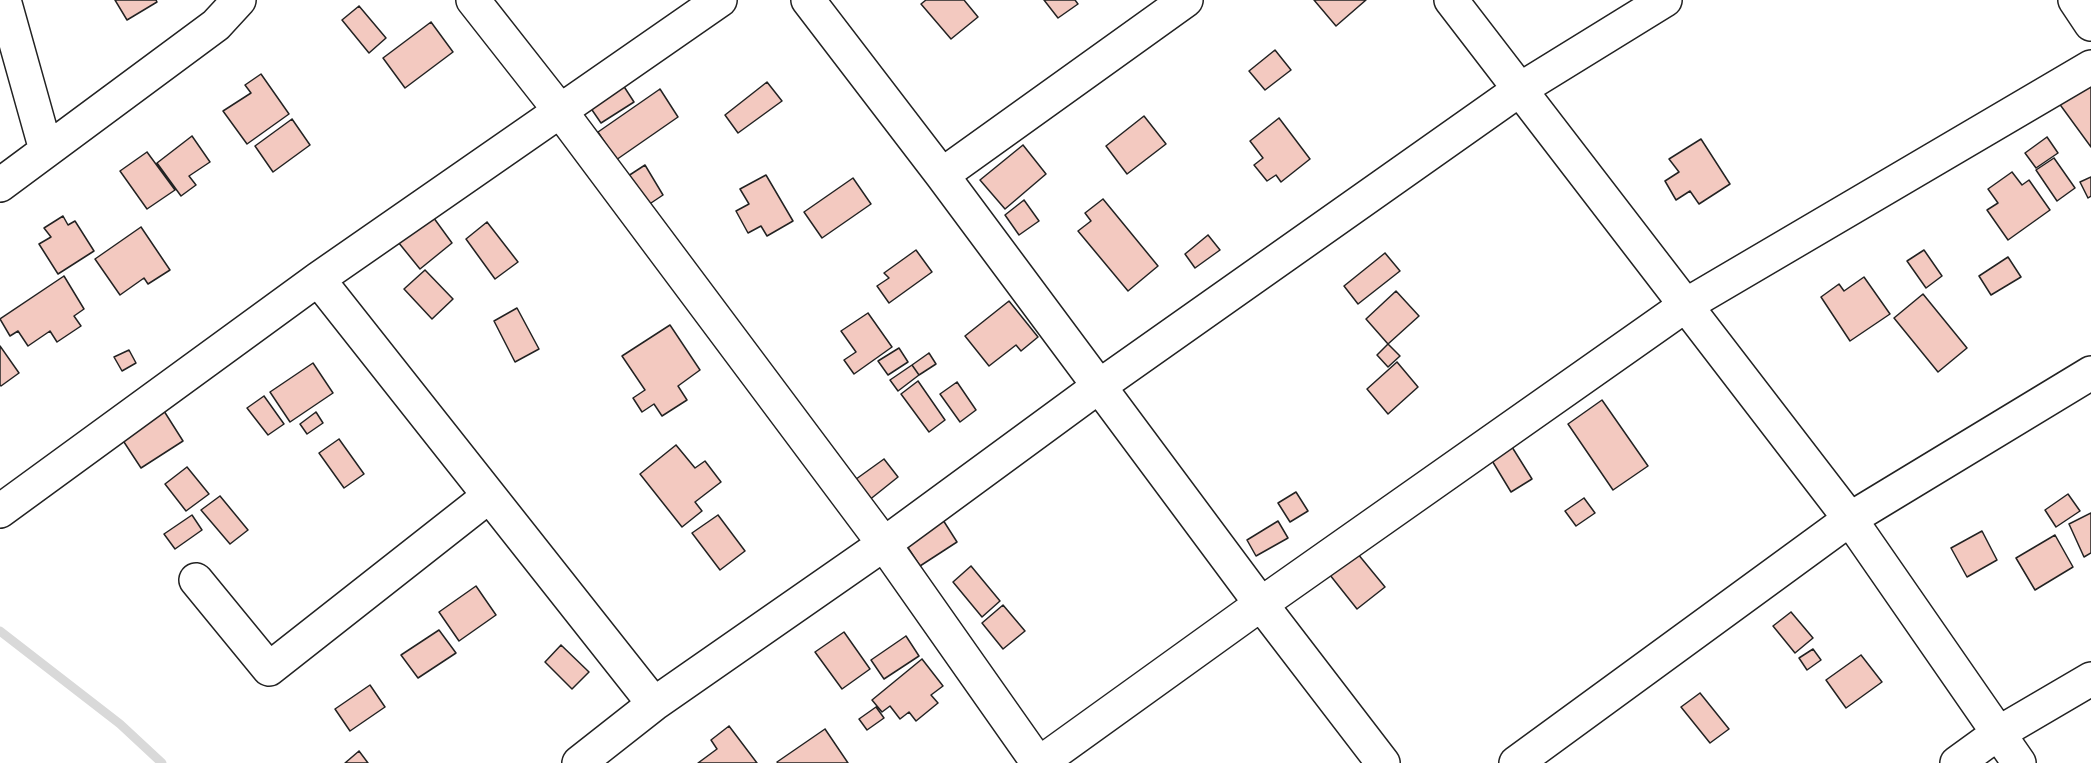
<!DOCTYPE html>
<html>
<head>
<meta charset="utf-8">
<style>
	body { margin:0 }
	canvas { display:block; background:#fff }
</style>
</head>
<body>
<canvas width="2091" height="763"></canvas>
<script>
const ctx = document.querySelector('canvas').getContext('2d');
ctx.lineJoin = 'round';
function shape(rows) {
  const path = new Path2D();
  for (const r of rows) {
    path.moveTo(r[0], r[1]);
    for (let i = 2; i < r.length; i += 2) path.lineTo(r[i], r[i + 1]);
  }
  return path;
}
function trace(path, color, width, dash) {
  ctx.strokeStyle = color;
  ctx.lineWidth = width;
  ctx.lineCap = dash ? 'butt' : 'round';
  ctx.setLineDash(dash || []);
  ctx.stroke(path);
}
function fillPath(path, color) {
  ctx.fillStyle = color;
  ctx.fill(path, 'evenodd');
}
trace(shape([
	[0,631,120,724,162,763]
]), '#d9d9d9', 9);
const building = shape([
	[115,0,156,0,157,2,127,20,115,0],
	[926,0,964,0,978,17,951,39,921,4,926,0],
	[1044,0,1075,0,1078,4,1058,18,1044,0],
	[1314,0,1366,0,1336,26,1314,0],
	[359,6,386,38,369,53,342,20,359,6],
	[431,22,453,52,405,88,383,58,431,22],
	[1275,50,1291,70,1265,90,1249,71,1275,50],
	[2091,67,2091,147,2053,95,2091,67],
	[261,74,289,114,247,144,223,111,251,93,245,85,261,74],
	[767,82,782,101,738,133,725,115,767,82],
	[623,85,634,102,601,123,590,107,623,85],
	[660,89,678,117,616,160,598,132,660,89],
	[1144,116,1166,144,1127,174,1106,146,1144,116],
	[1279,118,1310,159,1281,182,1276,175,1267,181,1254,165,1263,158,1250,141,1279,118],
	[292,119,310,145,273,172,255,146,292,119],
	[192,136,210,162,189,176,196,185,181,196,157,163,192,136],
	[2047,137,2058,153,2036,168,2025,153,2047,137],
	[1701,139,1730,184,1699,204,1690,191,1676,200,1665,181,1679,172,1669,159,1701,139],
	[1023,145,1046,174,1005,209,980,180,1023,145],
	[147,152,175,190,147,209,120,171,147,152],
	[2054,158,2075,188,2057,201,2036,170,2054,158],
	[645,165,663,195,648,205,625,178,645,165],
	[2012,172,2022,185,2029,180,2050,210,2008,240,1987,210,1998,203,1988,189,2012,172],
	[766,175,793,221,767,236,761,226,748,233,736,211,749,204,740,189,766,175],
	[2091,177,2091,196,2088,198,2080,182,2091,177],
	[853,178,871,204,822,238,804,212,853,178],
	[1103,199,1158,266,1128,291,1078,231,1091,221,1085,213,1103,199],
	[1024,200,1039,221,1019,235,1005,215,1024,200],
	[428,210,452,243,420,269,394,237,428,210],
	[63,216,68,225,75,221,94,251,58,274,39,244,51,237,44,228,63,216],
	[487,222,518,262,495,279,466,239,487,222],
	[141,227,170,270,148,284,144,278,120,295,95,259,141,227],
	[1208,235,1220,250,1195,268,1185,254,1208,235],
	[916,250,932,272,889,303,877,286,889,278,884,273,916,250],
	[1924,250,1942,276,1926,288,1907,261,1924,250],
	[1385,253,1400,271,1358,304,1344,286,1385,253],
	[2008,257,2021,277,1991,295,1979,276,2008,257],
	[425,270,453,299,432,319,404,289,425,270],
	[64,276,84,309,74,316,81,326,57,342,50,331,28,346,18,331,10,336,0,319,64,276],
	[1864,277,1890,314,1850,341,1821,297,1839,284,1844,291,1864,277],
	[1396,291,1419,316,1388,344,1366,319,1396,291],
	[1923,294,1967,348,1938,372,1894,318,1923,294],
	[1009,301,1038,337,1021,351,1016,345,989,366,965,336,1009,301],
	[517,308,539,349,515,362,494,321,517,308],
	[868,313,892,347,854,374,844,360,856,352,841,331,868,313],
	[670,325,700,370,678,386,687,400,662,416,654,404,642,412,633,398,645,390,622,356,670,325],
	[1388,344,1400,356,1388,367,1377,355,1388,344],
	[0,346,19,373,1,386,0,385,0,346],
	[899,348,908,362,888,375,878,361,899,348],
	[129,350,136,363,122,371,114,357,129,350],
	[929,353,936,364,919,375,912,365,929,353],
	[1397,362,1418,387,1388,414,1367,389,1397,362],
	[313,363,333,393,290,422,270,392,313,363],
	[912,365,919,375,898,391,890,380,912,365],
	[918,381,945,420,929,432,901,394,918,381],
	[957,382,976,410,960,422,940,394,957,382],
	[264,396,284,424,268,435,247,408,264,396],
	[1602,400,1648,466,1613,490,1568,424,1602,400],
	[164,411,183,441,141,468,122,439,164,411],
	[316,412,323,423,307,434,300,424,316,412],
	[339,439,364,474,344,488,319,453,339,439],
	[676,445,695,468,705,461,721,482,695,502,702,511,682,527,640,474,676,445],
	[1512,447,1532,479,1511,492,1491,459,1512,447],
	[884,459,898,477,868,501,852,482,884,459],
	[187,467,209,494,186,511,165,484,187,467],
	[1296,492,1308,511,1290,522,1278,503,1296,492],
	[2068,494,2080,511,2056,527,2045,510,2068,494],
	[220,496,248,530,230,544,201,510,220,496],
	[1584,498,1595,513,1576,526,1565,511,1584,498],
	[2091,513,2091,553,2084,557,2069,524,2091,513],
	[192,515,202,530,175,549,164,534,192,515],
	[718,515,745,551,720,570,692,533,718,515],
	[943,520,957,542,920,566,905,543,943,520],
	[1278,521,1288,538,1256,556,1247,540,1278,521],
	[1982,531,1997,560,1967,577,1951,548,1982,531],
	[2055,535,2073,567,2035,590,2016,558,2055,535],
	[1353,548,1385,587,1357,609,1326,570,1353,548],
	[971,566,1000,601,982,617,953,582,971,566],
	[476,586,496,615,459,641,439,612,476,586],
	[1003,605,1025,631,1003,649,982,623,1003,605],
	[1791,612,1813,638,1795,653,1773,626,1791,612],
	[439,630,456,653,418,678,401,655,439,630],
	[844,632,870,669,842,689,815,652,844,632],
	[906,636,919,656,884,679,871,660,906,636],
	[561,645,589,672,572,689,545,662,561,645],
	[1813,649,1821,660,1807,670,1799,658,1813,649],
	[1861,655,1882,682,1846,708,1826,680,1861,655],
	[922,659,943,686,931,695,938,703,916,721,909,712,900,719,890,706,882,712,872,700,922,659],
	[370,685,385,707,350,731,335,709,370,685],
	[1700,693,1729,729,1710,743,1681,707,1700,693],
	[876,707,884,718,867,730,859,719,876,707],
	[729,726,757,763,698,763,717,749,711,740,729,726],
	[825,729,848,763,778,763,777,762,825,729],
	[359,751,368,763,345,763,359,751]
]);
fillPath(building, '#f3c9c0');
trace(building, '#222', 1.5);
const minor = shape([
	[4,0,46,150],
	[473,0,561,112,884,544,1038,763],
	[808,0,942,175,1261,604,1383,763],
	[1451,0,1850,519,2019,763],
	[2075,0,2091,24],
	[942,175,1186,0],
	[0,185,216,25,239,0],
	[318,279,654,704],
	[0,511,318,279,720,0],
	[196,580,269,669,489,496],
	[579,763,654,704,884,544,1098,387,1519,90,1665,0],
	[1040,763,1261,604,1686,305,2091,67],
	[1516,763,1850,519,2091,373],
	[1957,763,1997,734,2091,679]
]);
trace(minor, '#222', 36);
trace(minor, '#fff', 33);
</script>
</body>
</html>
